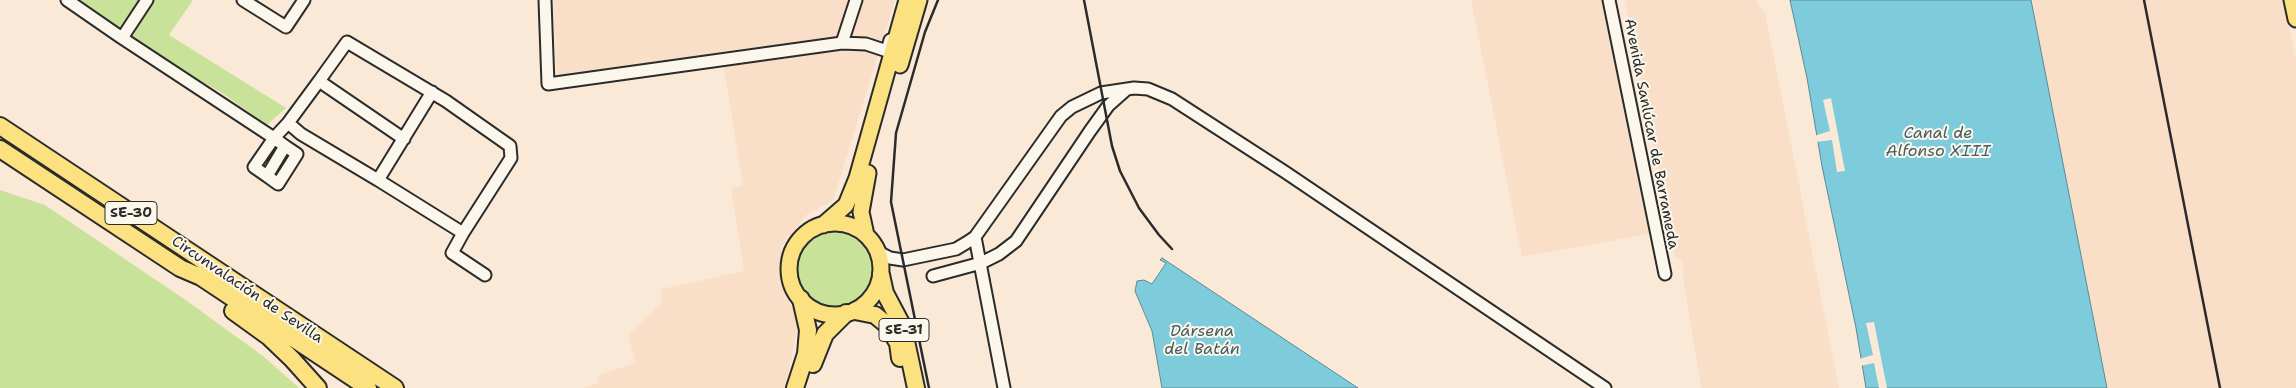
<!DOCTYPE html>
<html>
<head>
<meta charset="utf-8">
<style>
	body { margin:0 }
	canvas { display:block; background:#fae9d7 }
</style>
</head>
<body>
<canvas width="2296" height="388"></canvas>
<script>
const ctx = document.querySelector('canvas').getContext('2d');
ctx.lineJoin = 'round';
function fillPath(path, color) {
  ctx.fillStyle = color;
  ctx.fill(path, 'evenodd');
}
function shape(rows) {
  const path = new Path2D();
  for (const r of rows) {
    if (r.length === 3) {
      path.moveTo(r[0] + r[2], r[1]);
      path.arc(r[0], r[1], r[2], 0, 2 * Math.PI);
      continue;
    }
    path.moveTo(r[0], r[1]);
    for (let i = 2; i < r.length; i += 2) path.lineTo(r[i], r[i + 1]);
  }
  return path;
}
function trace(path, color, width, dash) {
  ctx.strokeStyle = color;
  ctx.lineWidth = width;
  ctx.lineCap = dash ? 'butt' : 'round';
  ctx.setLineDash(dash || []);
  ctx.stroke(path);
}
function write(font, color, halo, rows, align = 'center') {
  ctx.font = font + ' "Shantell Sans",sans-serif';
  ctx.lineWidth = 4;
  ctx.setLineDash([]);
  ctx.textBaseline = 'middle';
  ctx.strokeStyle = halo;
  ctx.fillStyle = color;
  for (const [text, x, y, turn = 0] of rows) {
    ctx.save();
    ctx.translate(x, y);
    ctx.rotate((+turn || 0) * Math.PI / 180);
    ctx.textAlign = isNaN(turn) ? turn : align;
    if (halo) ctx.strokeText(text, 0, 0);
    ctx.fillText(text, 0, 0);
    ctx.restore();
  }
}
fillPath(shape([
	[553,0,895,0,833,201,807,214,781,247,780,281,799,321,785,388,583,388,598,383,599,375,636,363,628,335,662,302,661,289,744,271,731,188,743,186,722,57,557,80],
	[1471,0,1604,0,1649,234,1522,257],
	[1625,0,1755,0,1765,12,1839,388,1701,388,1683,278,1683,261,1675,258],
	[2031,0,2284,0,2296,61,2296,388,2107,388]
]), '#f9dfc8');
fillPath(shape([
	[76,0,193,0,169,35,286,108,267,125,222,93,160,57],
	[0,190,45,205,187,301,263,356,299,388,0,388],
	[834,269,39]
]), '#c9e299');
const water = shape([
	[1790,0,2031,0,2107,388,1866,388,1856,328,1822,166,1807,78,1790,0],
	[1162,258,1358,388,1162,388,1152,331,1135,291,1137,281,1144,280,1152,284,1166,263,1160,260,1162,258]
]);
fillPath(water, '#7dcbdb');
trace(water, '#5c8b95', 1);
fillPath(shape([
	[1831,98,1845,171,1837,172,1832,140,1816,142,1814,136,1830,131,1823,100],
	[1874,322,1882,363,1887,388,1879,388,1874,363,1860,366,1859,359,1873,355,1866,323]
]), '#fae9d7');
const minor = shape([
	[67,0,122,38,147,0],
	[243,0,286,27,304,0],
	[545,0,548,84,842,43,856,0],
	[1609,0,1665,274],
	[122,38,274,138,285,146,267,176,254,167,274,138,288,123,319,81,404,139],
	[842,43,866,44,887,51,890,40],
	[319,81,347,42,446,101,510,146,511,158,463,233,378,180],
	[288,123,301,134,378,180,432,92],
	[267,176,278,184,297,154,285,146],
	[463,233,452,253,485,275],
	[975,237,1004,388],
	[878,252,890,258,903,260,956,249,966,243,975,237,1061,116,1072,107,1101,93,1134,88,1148,89,1172,99,1285,172,1605,388],
	[933,276,981,263,999,254,1016,241,1090,131,1108,106,1126,90]
]);
const major = shape([
	[2292,0,2296,19],
	[900,65,919,0],
	[835,269,46],
	[823,225,846,205,857,178,907,0],
	[866,235,861,212,868,173]
]);
const highway = shape([
	[0,126,395,388],
	[0,149,180,268,201,277,368,388],
	[881,275,885,293,903,327,916,388],
	[233,311,269,337,292,359,318,388],
	[855,311,875,315,886,324,898,343,900,358],
	[813,364,825,334,846,313],
	[795,388,806,354,808,330,801,299]
]);
trace(minor, '#2b2b2b', 15);
trace(major, '#2b2b2b', 19);
trace(highway, '#2b2b2b', 20);
trace(minor, '#fbf7ec', 11);
trace(major, '#fbe180', 15);
trace(highway, '#fbe180', 16);
trace(shape([
	[1084,0,1112,146,1120,171,1139,208,1159,235,1172,249],
	[2144,0,2220,388],
	[929,388,891,202,896,133,925,32,938,0]
]), '#2b2b2b', 2.5);
for (const [x, y, w] of [
	[131,213,52],
	[904,330,50]
]) {
  const box = new Path2D();
  box.roundRect(x - w / 2, y - 11.5, w, 23, 4);
  ctx.fillStyle = '#fbf7ec';
  ctx.fill(box);
  trace(box, '#2b2b2b', 1);
}
write('bold 14px', '#2b2b2b', null, [
	["SE-30",131,213],
	["SE-31",904,330]
]);
write('15px', '#2b2b2b', '#fbf7ec', [
	["Avenida Sanlúcar de Barrameda",1651,134,79],
	["Circunvalación de Sevilla",247,290,34]
]);
write('italic 16px', '#445b60', '#fbf7ec', [
	["Canal de",1938,134],
	["Alfonso XIII",1938,152],
	["Dársena",1202,332],
	["del Batán",1202,350]
]);
</script>
</body>
</html>
